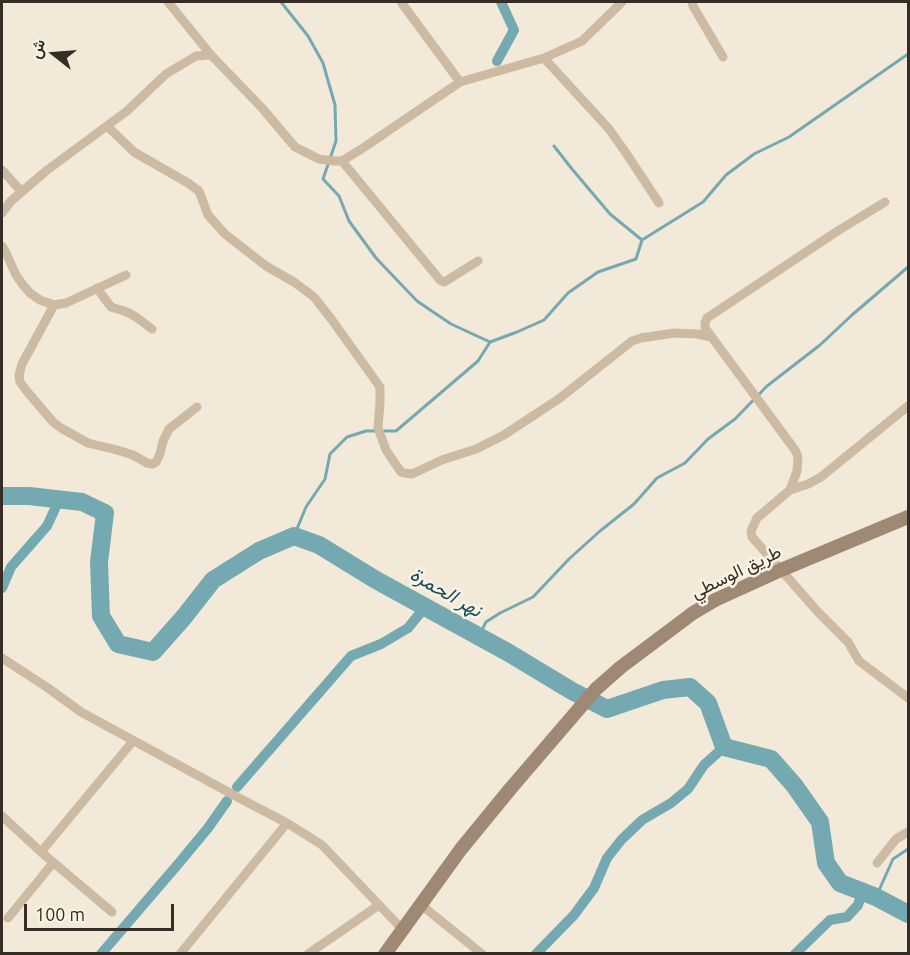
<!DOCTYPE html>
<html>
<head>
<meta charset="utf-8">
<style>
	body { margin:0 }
	#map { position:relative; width:910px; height:955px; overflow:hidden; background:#f3e9d8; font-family:Ubuntu,Vazirmatn,sans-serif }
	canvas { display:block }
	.frame { position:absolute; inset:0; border:3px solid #362d26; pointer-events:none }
	.north { position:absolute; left:24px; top:24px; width:60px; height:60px; -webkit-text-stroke:4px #faf3e4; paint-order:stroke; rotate:287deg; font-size:16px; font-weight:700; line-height:24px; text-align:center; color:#362d26 }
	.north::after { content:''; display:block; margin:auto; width:21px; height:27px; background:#362d26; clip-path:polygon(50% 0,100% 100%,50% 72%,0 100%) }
	.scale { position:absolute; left:24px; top:904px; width:150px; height:27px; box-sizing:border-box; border:3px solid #362d26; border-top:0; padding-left:8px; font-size:18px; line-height:21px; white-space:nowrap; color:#362d26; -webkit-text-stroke:4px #faf3e4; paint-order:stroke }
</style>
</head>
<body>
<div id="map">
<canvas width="910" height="955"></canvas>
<div class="frame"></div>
<div class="north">ش</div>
<div class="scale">100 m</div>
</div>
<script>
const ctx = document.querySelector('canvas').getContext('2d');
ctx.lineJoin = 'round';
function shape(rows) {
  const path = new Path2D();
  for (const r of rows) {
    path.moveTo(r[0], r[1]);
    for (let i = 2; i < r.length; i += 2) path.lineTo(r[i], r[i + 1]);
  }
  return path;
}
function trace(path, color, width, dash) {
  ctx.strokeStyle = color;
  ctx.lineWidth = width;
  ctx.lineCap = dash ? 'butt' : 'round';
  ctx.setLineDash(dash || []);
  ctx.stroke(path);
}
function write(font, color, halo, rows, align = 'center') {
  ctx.font = font + ' Ubuntu,Vazirmatn,sans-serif';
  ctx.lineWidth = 5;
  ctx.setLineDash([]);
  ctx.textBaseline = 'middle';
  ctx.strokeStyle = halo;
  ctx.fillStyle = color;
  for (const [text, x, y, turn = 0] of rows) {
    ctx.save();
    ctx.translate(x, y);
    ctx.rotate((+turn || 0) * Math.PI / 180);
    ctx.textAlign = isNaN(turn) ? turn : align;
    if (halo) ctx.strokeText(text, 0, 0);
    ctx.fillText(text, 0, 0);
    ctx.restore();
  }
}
trace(shape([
	[281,2,308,36,323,63,335,105,336,141,323,179,339,196,349,221,376,258,417,301,451,324,490,342],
	[554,146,572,169,610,214,642,240],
	[294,536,306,507,325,479,330,454,347,437,366,431,396,431,478,361,490,342,517,332,544,320,568,293,598,272,636,259,642,240,703,202,726,175,754,154,789,137,908,54],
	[479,636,486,622,500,613,533,597,569,559,600,531,634,504,657,478,685,463,708,439,735,419,767,386,820,345,852,315,908,267],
	[876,897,893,859,908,849]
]), '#75a9b2', 3);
trace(shape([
	[497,61,514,30,501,2],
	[2,588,11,567,47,526,59,500],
	[237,787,351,656,381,644,408,628,425,607],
	[101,954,179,863,208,828,227,801],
	[536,954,574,915,594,888,607,858,622,839,642,820,671,803,688,789,704,765,724,747],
	[795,954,830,920,847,917,858,905,862,892]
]), '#75a9b2', 10);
trace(shape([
	[2,496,29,496,82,502,105,513,99,562,101,616,118,644,153,652,184,617,213,580,259,551,294,536,319,545,376,580,509,653,572,691,607,709,663,690,690,687,708,703,724,747,771,759,794,785,820,822,826,863,840,883,876,897,908,914]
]), '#75a9b2', 18);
trace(shape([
	[168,2,211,55,262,108,295,147,319,159,334,161,342,161,363,148,460,82,544,58,582,41,622,2],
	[401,2,460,82],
	[692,2,693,6,723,57],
	[544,58,609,129,626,153,659,203],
	[107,126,134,152,188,183,199,191,208,215,225,234,266,266,294,282,314,297,332,320,380,387,380,403,378,428,386,450,401,472,404,473,412,474,442,460,476,449,504,435,560,398,632,341,641,338,674,333,697,334,711,337],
	[342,161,440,280,444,282,446,281,478,261],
	[2,170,22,192],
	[885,202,836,232,707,318,705,323,705,328,795,450,798,457,797,471,790,490,757,518,751,531,752,537,818,612,848,642,859,661,908,698],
	[2,213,11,201,46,171,127,111,166,74,196,56,211,55],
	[2,246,6,253,16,275,23,285,30,293,40,300,54,305,66,303,126,275],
	[97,288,111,307,127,312,136,317,152,329],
	[54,305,22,364,19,375,20,382,25,389,53,422,61,428,88,443,117,450,133,455,147,463,153,464,156,462,160,454,163,441,169,429,197,407],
	[790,490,808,484,821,477,908,406],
	[2,658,48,688,81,712,241,799,287,823,322,845,402,929],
	[2,816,41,852,112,912],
	[41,852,133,741],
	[877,863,896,839,908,832],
	[420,904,482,954],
	[8,918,53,863],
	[180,954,287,823],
	[308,954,379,905]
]), '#ccbaa3', 9);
trace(shape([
	[385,954,461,849,511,788,596,689,621,667,693,613,715,600,781,570,908,517]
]), '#9f8974', 14);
write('18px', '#362d26', '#faf3e4', [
	["طريق الوسطي",736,572,-26]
]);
write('italic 20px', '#184f5a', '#faf3e4', [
	["نهر الحمرة",446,592,30]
]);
</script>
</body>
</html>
